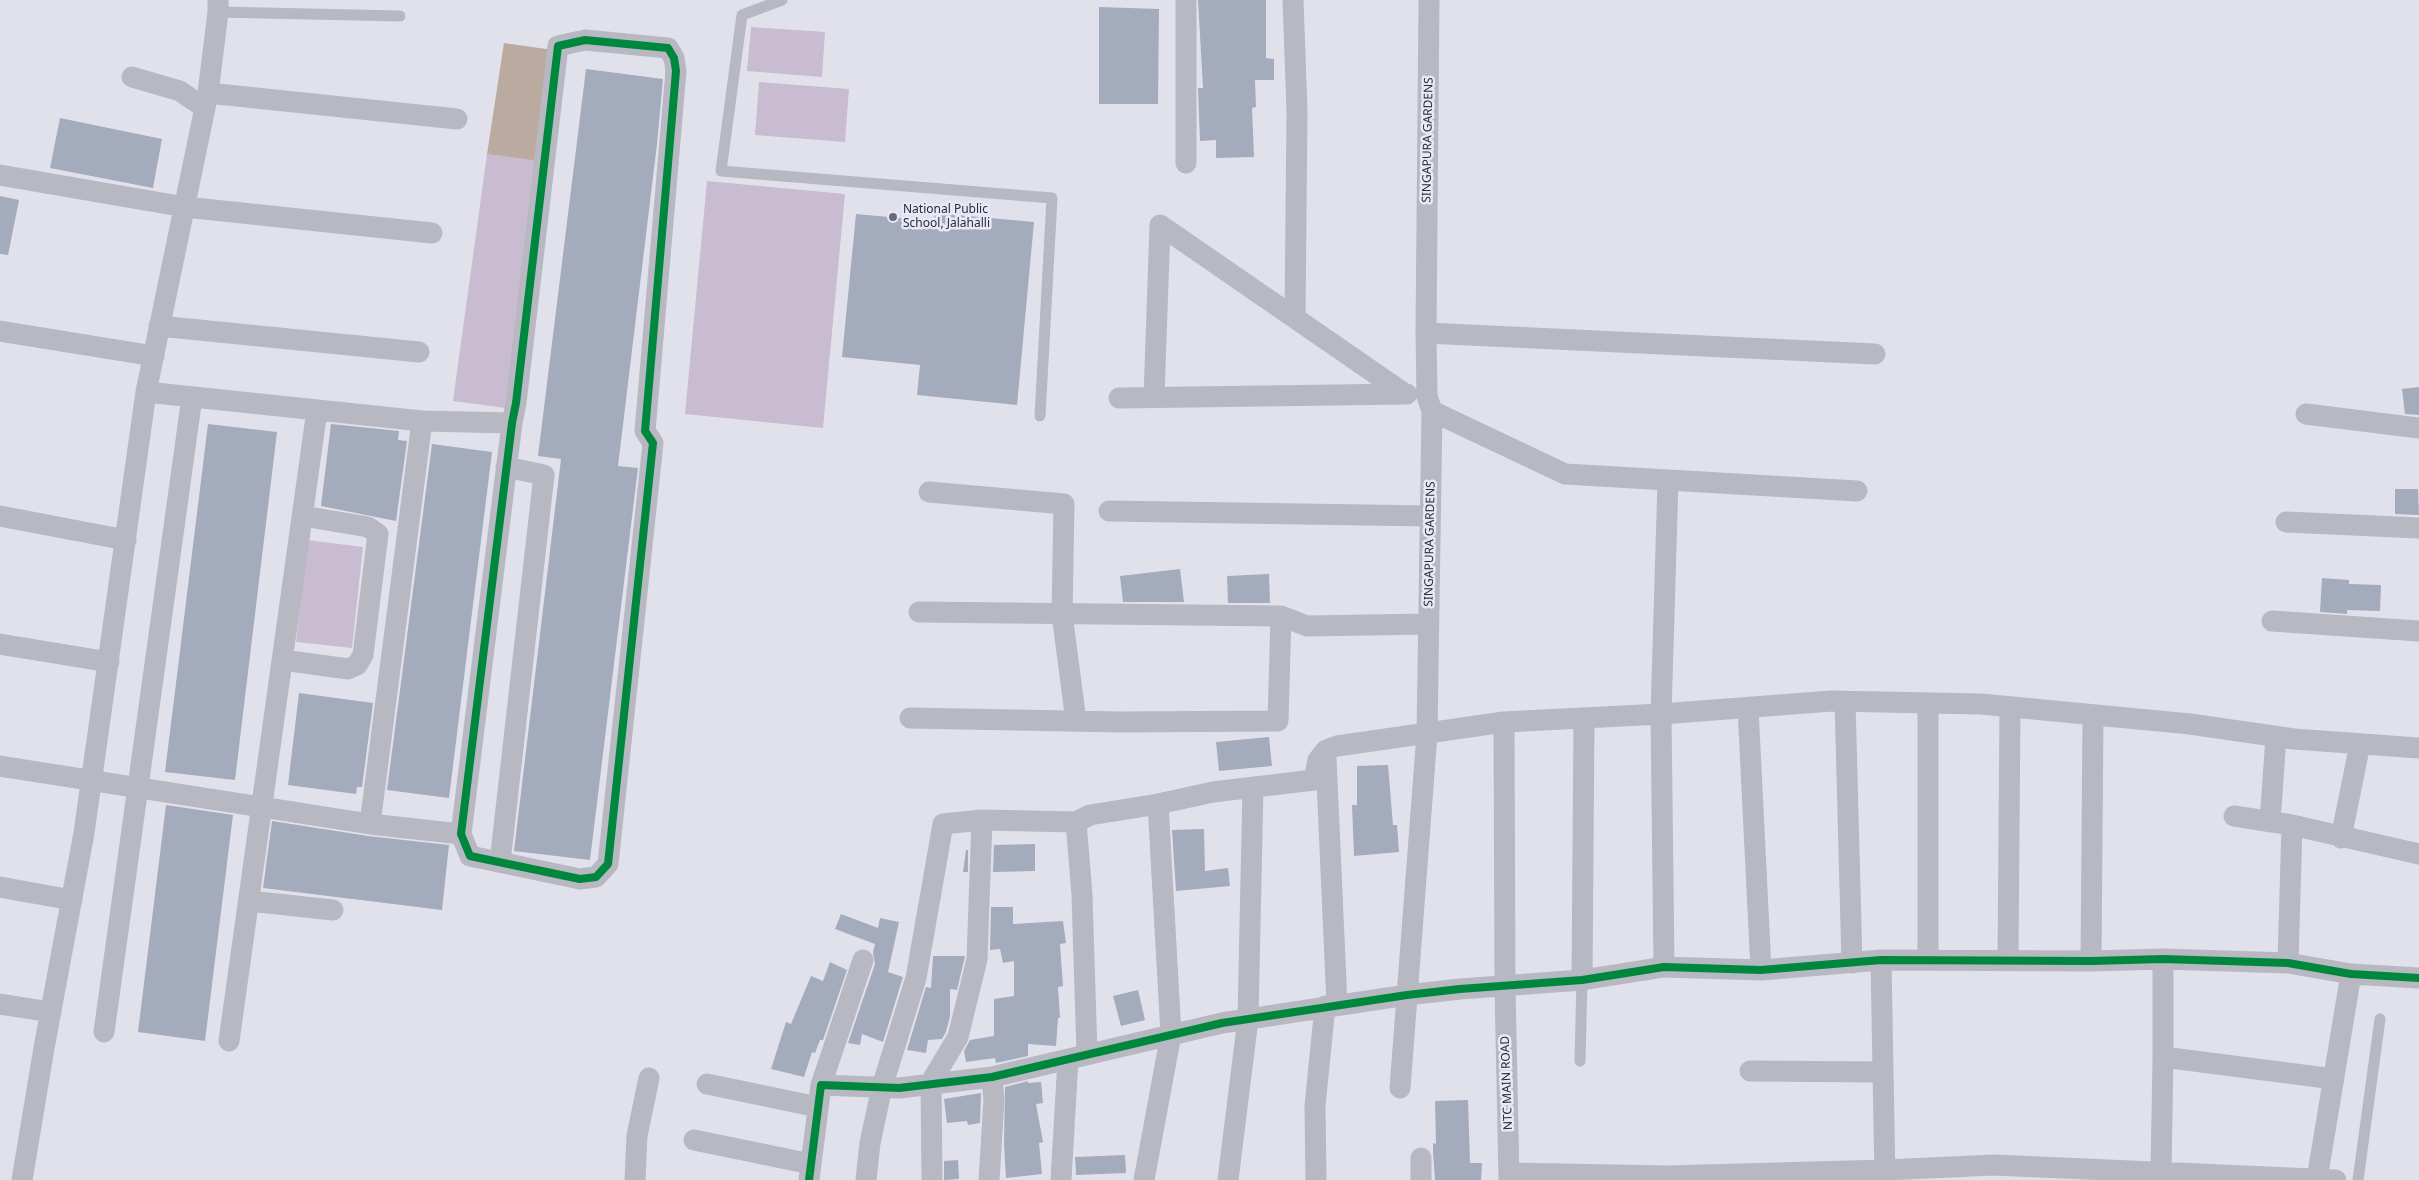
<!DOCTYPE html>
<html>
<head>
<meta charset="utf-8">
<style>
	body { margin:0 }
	canvas { display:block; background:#e1e1eb }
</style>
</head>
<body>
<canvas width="2419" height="1180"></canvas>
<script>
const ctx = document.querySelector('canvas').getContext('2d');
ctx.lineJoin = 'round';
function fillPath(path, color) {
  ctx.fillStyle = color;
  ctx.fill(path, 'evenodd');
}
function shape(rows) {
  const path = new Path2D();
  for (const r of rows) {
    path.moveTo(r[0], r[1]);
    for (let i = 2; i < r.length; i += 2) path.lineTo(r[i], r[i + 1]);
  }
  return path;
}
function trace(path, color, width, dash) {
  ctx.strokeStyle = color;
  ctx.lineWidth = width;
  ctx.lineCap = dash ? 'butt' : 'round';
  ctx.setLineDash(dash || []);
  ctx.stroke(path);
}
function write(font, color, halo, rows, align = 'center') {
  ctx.font = font + ' "Noto Sans",sans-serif';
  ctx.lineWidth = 5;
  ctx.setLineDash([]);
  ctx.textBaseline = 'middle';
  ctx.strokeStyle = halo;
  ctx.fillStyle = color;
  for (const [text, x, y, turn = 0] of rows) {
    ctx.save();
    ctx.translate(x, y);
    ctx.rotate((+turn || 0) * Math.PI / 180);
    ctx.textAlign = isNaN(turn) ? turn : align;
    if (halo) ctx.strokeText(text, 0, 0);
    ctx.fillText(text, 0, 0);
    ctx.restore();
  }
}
fillPath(shape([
	[751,27,825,32,822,77,747,71],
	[759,82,849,89,845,142,755,135],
	[487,154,538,161,505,408,453,401],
	[707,181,845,194,823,428,685,414],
	[307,540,363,547,352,648,296,642]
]), '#c9bcd1');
fillPath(shape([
	[504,43,553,50,538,161,487,154]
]), '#baaa9f');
fillPath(shape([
	[1198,0,1266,0,1266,58,1274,59,1274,80,1255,80,1256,107,1252,108,1254,157,1216,158,1216,140,1200,141,1198,88,1203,88],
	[1099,7,1159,9,1158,104,1099,104],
	[586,69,663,79,657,144,618,466,638,468,590,860,514,851,561,459,538,456],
	[60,118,162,139,153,188,50,168],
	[0,196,19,200,8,255,0,254],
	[935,213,1034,222,1017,405,917,395,920,365,842,357,856,214,934,221],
	[2419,387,2419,415,2405,414,2402,389],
	[208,424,277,432,235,780,165,772],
	[331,424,399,431,398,440,407,441,396,521,321,506],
	[432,444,492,452,449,798,387,790],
	[2395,489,2418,489,2419,515,2395,514],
	[1180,569,1184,602,1123,602,1120,576],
	[1269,574,1270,603,1228,603,1227,576],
	[2322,578,2349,580,2349,584,2381,585,2380,611,2347,610,2347,614,2320,612],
	[299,693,373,703,362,787,357,787,356,794,288,785],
	[1269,737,1272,766,1219,771,1216,742],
	[1388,765,1393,825,1397,825,1399,852,1354,856,1352,805,1357,805,1357,766],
	[166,805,233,815,205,1041,138,1032],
	[272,821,368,836,449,845,442,910,263,888],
	[1204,829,1205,871,1228,868,1230,886,1176,891,1172,830],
	[1035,844,1035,871,993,872,994,845],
	[966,850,968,850,968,872,963,872],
	[991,907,1013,907,1013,924,1063,921,1066,943,1060,944,1063,986,1058,987,1060,1018,1058,1018,1056,1046,1028,1044,1028,1056,996,1063,995,1058,966,1062,964,1051,970,1040,994,1036,994,999,1014,996,1014,961,1003,963,1000,949,990,950],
	[841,914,878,928,880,918,899,922,888,972,903,977,883,1042,862,1034,860,1045,848,1043,875,964,873,952,875,944,835,929],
	[933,956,965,956,957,990,950,989,950,1016,946,1032,942,1039,928,1040,926,1053,907,1050,926,987,931,988],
	[830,962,847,970,823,1040,820,1040,815,1053,812,1052,804,1077,771,1069,786,1022,791,1024,811,976,823,981],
	[1138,990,1145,1020,1121,1026,1113,996],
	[1028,1081,1028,1083,1041,1082,1043,1103,1036,1104,1043,1142,1039,1143,1042,1174,1006,1178,1004,1144,1005,1087],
	[981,1093,980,1123,968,1125,967,1121,947,1123,944,1099],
	[1468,1100,1470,1163,1482,1163,1481,1180,1435,1180,1433,1152,1433,1143,1436,1144,1435,1101],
	[1125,1155,1126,1173,1076,1175,1075,1157],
	[958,1160,959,1179,944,1180,944,1161]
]), '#a4abbd');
trace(shape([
	[782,0,742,15,721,171,1052,198,1040,416],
	[218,12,400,16],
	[1580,1061,1582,980],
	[2358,1180,2380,1019]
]), '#b7b8c1', 11);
trace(shape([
	[1293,0,1297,111,1295,318],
	[585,40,668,48,674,58,676,71,645,431,653,443,608,864,596,877,580,879,470,856,461,834,512,423,516,403,558,46,585,40],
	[132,77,180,91,203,107],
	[208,93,457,119],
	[1186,163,1186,0],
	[0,175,185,207,432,233],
	[159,326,419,352],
	[0,331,154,356],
	[1426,333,1875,354],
	[146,392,422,421,512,423],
	[1154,397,1160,225,1405,394],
	[1119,398,1407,394],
	[1432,411,1565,474,1857,491],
	[2306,414,2419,428],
	[929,492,1064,504,1062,614,1076,721],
	[1109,511,1430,516],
	[0,516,126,540],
	[2286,522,2419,528],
	[919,612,1281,616,1307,626,1428,624],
	[2272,621,2419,631],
	[0,644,109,662],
	[283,660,348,669,357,665,363,655,378,534,368,527,303,516],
	[1845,701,1852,963],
	[1928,703,1928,960],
	[1748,708,1761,970],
	[910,718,1120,722,1278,721,1281,616],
	[1504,722,1505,986,1509,1180],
	[1326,758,1337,1005],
	[0,766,370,824,461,834],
	[2234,816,2292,825,2419,854],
	[1076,822,1082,895,1087,1054],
	[2270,822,2276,737],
	[370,824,422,421],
	[2341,838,2360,744],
	[500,862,544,475,506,467],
	[0,887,72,900],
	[249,901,333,910],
	[1881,960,1885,1180],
	[2008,961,2010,707],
	[2091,961,2093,716],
	[2288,963,2292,825],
	[1664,967,1661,714,1668,481],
	[1582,980,1584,718],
	[0,1004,51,1012],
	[104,1032,192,397],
	[229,1041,317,410],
	[2163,1057,2163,959],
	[1750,1071,1881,1072],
	[707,1084,818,1107],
	[821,1085,863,960],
	[1400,1088,1427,734,1432,411,1427,396,1426,333,1429,0],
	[694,1140,811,1164],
	[1421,1158,1421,1180],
	[2161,1172,2163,1057,2334,1079],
	[1510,1173,1667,1176,1885,1170,1994,1165,2336,1180],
	[2317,1179,2351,974],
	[22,1180,44,1048,84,833,146,392,208,93,218,12,218,0],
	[635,1180,637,1136,649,1078],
	[809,1180,821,1085,899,1088,992,1077,1222,1023,1407,995,1460,989,1582,980,1664,967,1761,970,1881,960,2091,961,2163,959,2288,963,2351,974,2419,978],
	[866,1180,870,1143,882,1087,916,978,943,824,982,820,1076,822,1090,815,1158,804],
	[932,1180,931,1082,958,1037,977,959,982,820],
	[989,1180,994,1100,992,1077],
	[1061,1180,1068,1059],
	[1144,1180,1171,1034,1158,804,1213,792,1314,780,1318,760,1326,750,1337,746,1504,722,1661,714,1832,701,1981,704,2190,724,2294,739,2419,748],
	[1228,1180,1248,1019,1253,787],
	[1316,1180,1315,1106,1325,1006]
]), '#b7b8c1', 21);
trace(shape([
	[585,40,668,48,674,58,676,71,645,431,653,443,608,864,596,877,580,879,470,856,461,834,512,423,516,403,558,46,585,40],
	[809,1180,821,1085,899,1088,992,1077,1222,1023,1407,995,1460,989,1582,980,1664,967,1761,970,1881,960,2091,961,2163,959,2288,963,2351,974,2419,978]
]), '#00873e', 8);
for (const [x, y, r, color] of [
	[893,217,5,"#696b74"]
]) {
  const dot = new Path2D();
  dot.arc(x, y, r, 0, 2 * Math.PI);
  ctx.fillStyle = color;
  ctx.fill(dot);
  trace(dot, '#e8e9f7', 2);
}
write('12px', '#292b34', '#e8e9f7', [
	["SINGAPURA GARDENS",1428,140,-89],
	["SINGAPURA GARDENS",1430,544,-89],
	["NTC MAIN ROAD",1507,1083,-92]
]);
write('12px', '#292b34', '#e8e9f7', [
	["National Public",903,210],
	["School, Jalahalli",903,224]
], 'left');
</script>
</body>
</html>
